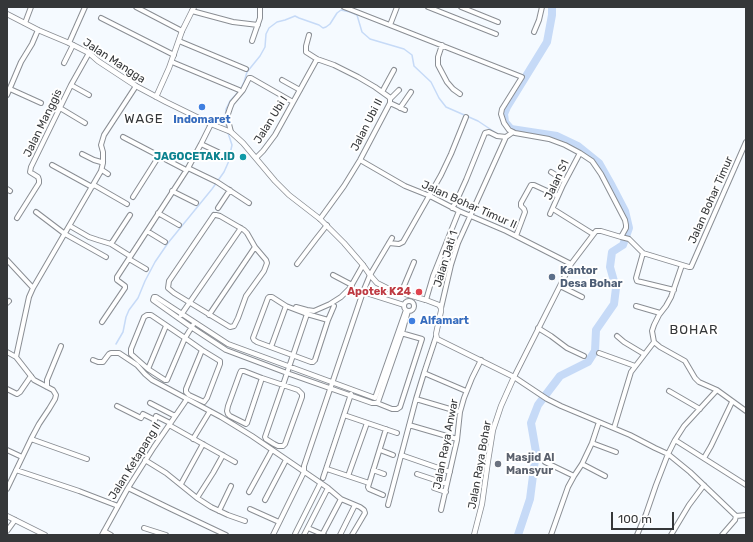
<!DOCTYPE html>
<html>
<head>
<meta charset="utf-8">
<style>
	body { margin:0 }
	#map { position:relative; width:753px; height:542px; overflow:hidden; background:#f5faff; font-family:Rubik,sans-serif }
	canvas { display:block }
	.frame { position:absolute; inset:0; border:8px solid #353739; pointer-events:none }
	.scale { position:absolute; left:611px; top:512px; width:63px; height:18px; box-sizing:border-box; border:2px solid #353739; border-top:0; padding-left:5px; font-size:12px; line-height:14px; white-space:nowrap; color:#353739; -webkit-text-stroke:3px #fff; paint-order:stroke }
</style>
</head>
<body>
<div id="map">
<canvas width="753" height="542"></canvas>
<div class="frame"></div>
<div class="scale">100 m</div>
</div>
<script>
const ctx = document.querySelector('canvas').getContext('2d');
ctx.lineJoin = 'round';
function shape(rows) {
  const path = new Path2D();
  for (const r of rows) {
    if (r.length === 3) {
      path.moveTo(r[0] + r[2], r[1]);
      path.arc(r[0], r[1], r[2], 0, 2 * Math.PI);
      continue;
    }
    path.moveTo(r[0], r[1]);
    for (let i = 2; i < r.length; i += 2) path.lineTo(r[i], r[i + 1]);
  }
  return path;
}
function trace(path, color, width, dash) {
  ctx.strokeStyle = color;
  ctx.lineWidth = width;
  ctx.lineCap = dash ? 'butt' : 'round';
  ctx.setLineDash(dash || []);
  ctx.stroke(path);
}
function write(font, color, halo, rows, align = 'center') {
  ctx.font = font + ' Rubik,sans-serif';
  ctx.lineWidth = 4;
  ctx.setLineDash([]);
  ctx.textBaseline = 'middle';
  ctx.strokeStyle = halo;
  ctx.fillStyle = color;
  for (const [text, x, y, turn = 0] of rows) {
    ctx.save();
    ctx.translate(x, y);
    ctx.rotate((+turn || 0) * Math.PI / 180);
    ctx.textAlign = isNaN(turn) ? turn : align;
    if (halo) ctx.strokeText(text, 0, 0);
    ctx.fillText(text, 0, 0);
    ctx.restore();
  }
}
trace(shape([
	[227,130,225,118,226,109,230,101,240,90,244,82,247,72,260,56,265,47,266,34,269,28,277,22,285,20,295,16,299,18,319,25,323,28,326,27,330,24,337,13,341,10,350,12,357,15,362,32,370,39,404,49,412,55,414,66,431,82,439,98,446,107,478,121,496,133],
	[116,344,123,332,126,317,129,310,138,298,145,281,155,262,168,243,212,189,224,172,228,163,232,145,228,133]
]), '#c6daf7', 1.5);
trace(shape([
	[518,535,530,499,536,452,531,423,538,405,560,376,588,362,595,351,596,330,614,304,616,288,610,267,612,252,623,245,629,228,625,211,612,186,599,163,578,146,557,136,511,129,505,122,504,114,507,107,547,42,552,15,552,7]
]), '#c6daf7', 8);
const minor = shape([
	[136,7,182,31],
	[344,7,522,77,502,109,501,114,504,123,509,130,515,133,549,139,565,145,580,153,592,161,601,174,625,220,626,225,626,228,621,237],
	[428,7,496,34],
	[461,7,498,22],
	[192,11,233,22,258,25],
	[101,18,174,55],
	[25,23,31,7],
	[390,25,397,7],
	[534,32,539,20,542,7],
	[309,35,306,46,306,52,317,59,334,65,358,77,375,87,389,97,390,99,390,103,360,160,344,186,320,219],
	[179,41,246,69],
	[252,41,260,18,260,7],
	[69,43,85,7],
	[442,45,438,57,438,65,447,82,453,89,460,94],
	[172,62,239,90],
	[64,63,73,45],
	[282,80,300,90],
	[71,85,89,95],
	[10,89,41,103],
	[382,92,394,70],
	[7,95,21,62,32,44,38,30],
	[390,99,399,90],
	[390,103,405,110],
	[60,108,85,123],
	[400,108,411,92],
	[231,132,228,120,228,114,230,108,232,103,243,90,249,78,251,78,293,102],
	[123,137,186,170],
	[201,144,218,152],
	[82,154,94,160,101,162,103,161],
	[256,158,263,151,275,135,317,59],
	[360,160,405,186,430,196,459,211,506,231,571,264],
	[52,165,92,187],
	[188,168,217,182,249,203],
	[102,170,108,174],
	[551,172,565,181],
	[94,185,127,204],
	[7,189,10,191],
	[172,191,196,203],
	[133,197,159,156],
	[218,208,230,190],
	[452,208,456,202,466,180,485,133,489,132,497,136,506,137,513,132],
	[553,209,593,234],
	[36,212,65,234,106,257],
	[158,213,179,225],
	[550,214,563,185,580,153],
	[214,215,216,215,220,216,244,230,247,233,255,247,266,260,267,263,264,271,246,296,238,318,234,326,230,327,174,293,168,288,169,281,214,215],
	[17,218,39,183,39,180,38,177,30,172,31,167,71,85,89,53],
	[70,226,89,237,98,240,111,244,130,256],
	[147,231,165,242],
	[516,236,525,212,524,209,521,206,521,203,531,185,534,185,558,196],
	[389,243,399,244,403,242,441,175,451,154,466,117],
	[111,244,130,215],
	[643,253,636,278,637,281,674,290],
	[129,259,146,269],
	[7,260,33,288],
	[297,264,316,239,327,225],
	[682,265,671,297,666,306,659,315,654,325,652,331,654,342,660,347,685,361,695,378,699,382,717,390,746,411],
	[333,275,352,285],
	[560,286,582,297],
	[363,292,404,305],
	[401,293,414,262],
	[426,300,433,276,459,211],
	[409,306,5],
	[7,303,9,301],
	[636,306,660,313],
	[296,307,307,310,314,311,330,304,341,297,350,288,363,265],
	[441,308,451,265,458,243,506,137],
	[406,310,375,398,228,344,156,297,154,297,153,300,191,327,226,350,287,373,372,403,375,403,378,402,402,333,408,311],
	[181,315,241,228],
	[209,315,255,247],
	[328,320,307,314,286,306,272,297,269,297,268,298,253,338,254,340,257,342,311,362,313,362,315,360,328,320,334,306],
	[102,322,125,288,125,286,117,280,117,277,188,168,201,144,211,124],
	[193,325,185,338,167,380,165,380,148,369,131,354,131,349,144,317,147,315,151,315,185,338,202,350,220,361,220,364,207,398,204,402,189,395,186,392,186,389,202,350],
	[538,328,551,336,567,348,584,356],
	[617,336,624,342,644,354],
	[271,347,286,306],
	[7,352,16,357,34,380,53,390,56,395,55,399,49,409,39,424,31,439,7,489],
	[599,353,635,366],
	[16,357,29,297,33,288,101,171,103,163,103,152,101,145,104,135,136,86],
	[93,360,98,362,103,362,109,354,111,353,119,353,137,365,145,374,152,380,221,417,252,436,328,488,341,499,360,507,364,510,365,513,352,535],
	[148,369,166,326],
	[424,373,466,391],
	[262,378,247,423,246,424,230,416,228,414,227,411,228,406,240,373,241,371,244,371,262,378,298,390,302,394,302,397,285,444,283,446,278,446,274,444,266,439,265,437,283,385,287,373,307,314],
	[47,387,47,380,61,346],
	[7,389,17,394,20,392,31,376],
	[669,391,700,409],
	[416,399,460,412],
	[150,403,175,416],
	[377,403,392,409,397,409,400,407,422,339,401,333],
	[117,406,141,418,143,414,155,420,156,416,170,423],
	[344,415,397,433],
	[169,425,235,462],
	[409,425,457,439],
	[614,428,631,372,654,342],
	[31,439,87,459],
	[193,439,210,411],
	[675,440,746,485],
	[592,443,616,452],
	[7,450,22,457],
	[380,450,393,455],
	[401,455,450,472],
	[704,458,711,446,732,402],
	[145,460,166,473,197,498,211,507,228,515,245,521],
	[545,462,574,476],
	[582,464,605,476],
	[327,469,369,483],
	[16,470,79,491,118,506],
	[373,470,384,474],
	[417,474,447,484],
	[348,476,367,423],
	[323,478,351,394],
	[181,484,203,444],
	[128,488,169,508,226,535],
	[434,488,446,492],
	[249,492,272,450],
	[383,495,369,489,368,487,386,429],
	[197,498,213,473,223,455],
	[265,500,286,460],
	[388,505,416,399,424,373,436,337],
	[250,509,279,522],
	[441,510,457,440,460,412,464,398,472,378,481,360],
	[219,511,231,486],
	[736,516,690,472,668,454,655,448,630,435,561,406,547,399,514,377,571,264,596,231,601,231,621,237,629,239,643,253,689,267,691,267,746,142],
	[736,516,746,515],
	[144,528,166,535],
	[308,528,324,535],
	[7,531,15,520],
	[104,531,111,535],
	[295,534,320,484],
	[102,535,128,488,154,447,187,399],
	[273,535,304,472,304,466,363,292,370,275,392,238],
	[304,535,328,488],
	[322,535,341,499],
	[340,535,355,505],
	[551,535,568,487,574,476,582,464,592,443,599,422],
	[637,535,646,514,656,485,668,454,675,440,684,426,717,390],
	[671,535,689,505,704,485],
	[722,535,735,520,736,516]
]);
const tertiary = shape([
	[7,14,38,30,69,43,89,53,98,61,136,86,166,102,211,124,231,132,243,143,275,181,289,195,320,219,344,243,363,265,370,275,377,283,389,289,426,300,439,305,441,308,441,311,436,334,437,339,514,377,501,406,493,430,488,461,482,504,474,535],
	[156,97,169,68,182,31,194,7],
	[7,516,45,535]
]);
trace(minor, '#8a8e94', 6);
trace(tertiary, '#8a8e94', 6);
trace(minor, '#fff', 4);
trace(tertiary, '#fff', 4.5);
for (const [x, y, r, color] of [
	[202,107,4,"#3f7fe0"],
	[243,157,4,"#0f9aa8"],
	[552,277,4,"#5c6f8a"],
	[419,292,4,"#e0444e"],
	[412,321,4,"#3f7fe0"],
	[498,464,4,"#6b7280"]
]) {
  const dot = new Path2D();
  dot.arc(x, y, r, 0, 2 * Math.PI);
  ctx.fillStyle = color;
  ctx.fill(dot);
  trace(dot, '#fff', 1.5);
}
write('11px', '#353739', '#fff', [
	["Jalan Mangga",114,61,33],
	["Jalan Ubi I",271,120,-58],
	["Jalan Manggis",43,123,-64],
	["Jalan Ubi II",367,125,-63],
	["Jalan S1",557,180,-65],
	["Jalan Bohar Timur",711,200,-66],
	["Jalan Bohar Timur II",469,205,24],
	["Jalan Jati 1",446,259,-73],
	["Jalan Raya Anwar",446,444,-79],
	["Jalan Ketapang II",135,461,-58],
	["Jalan Raya Bohar",480,465,-80]
]);
write('bold 11px', '#366cbe', '#fff', [
	["Indomaret",202,120],
	["Alfamart",420,321,"left"]
]);
write('bold 11px', '#0d838f', '#fff', [
	["JAGOCETAK.ID",235,157]
], 'right');
write('bold 11px', '#4e5e75', '#fff', [
	["Kantor",560,271],
	["Desa Bohar",560,284]
], 'left');
write('bold 11px', '#be3a42', '#fff', [
	["Apotek K24",411,292]
], 'right');
write('bold 11px', '#5b616d', '#fff', [
	["Masjid Al",506,458],
	["Mansyur",506,471]
], 'left');
ctx.letterSpacing = '1px';
write('13px', '#353739', '#fff', [
	["WAGE",144,119],
	["BOHAR",694,330]
]);
ctx.letterSpacing = '0px';
</script>
</body>
</html>
